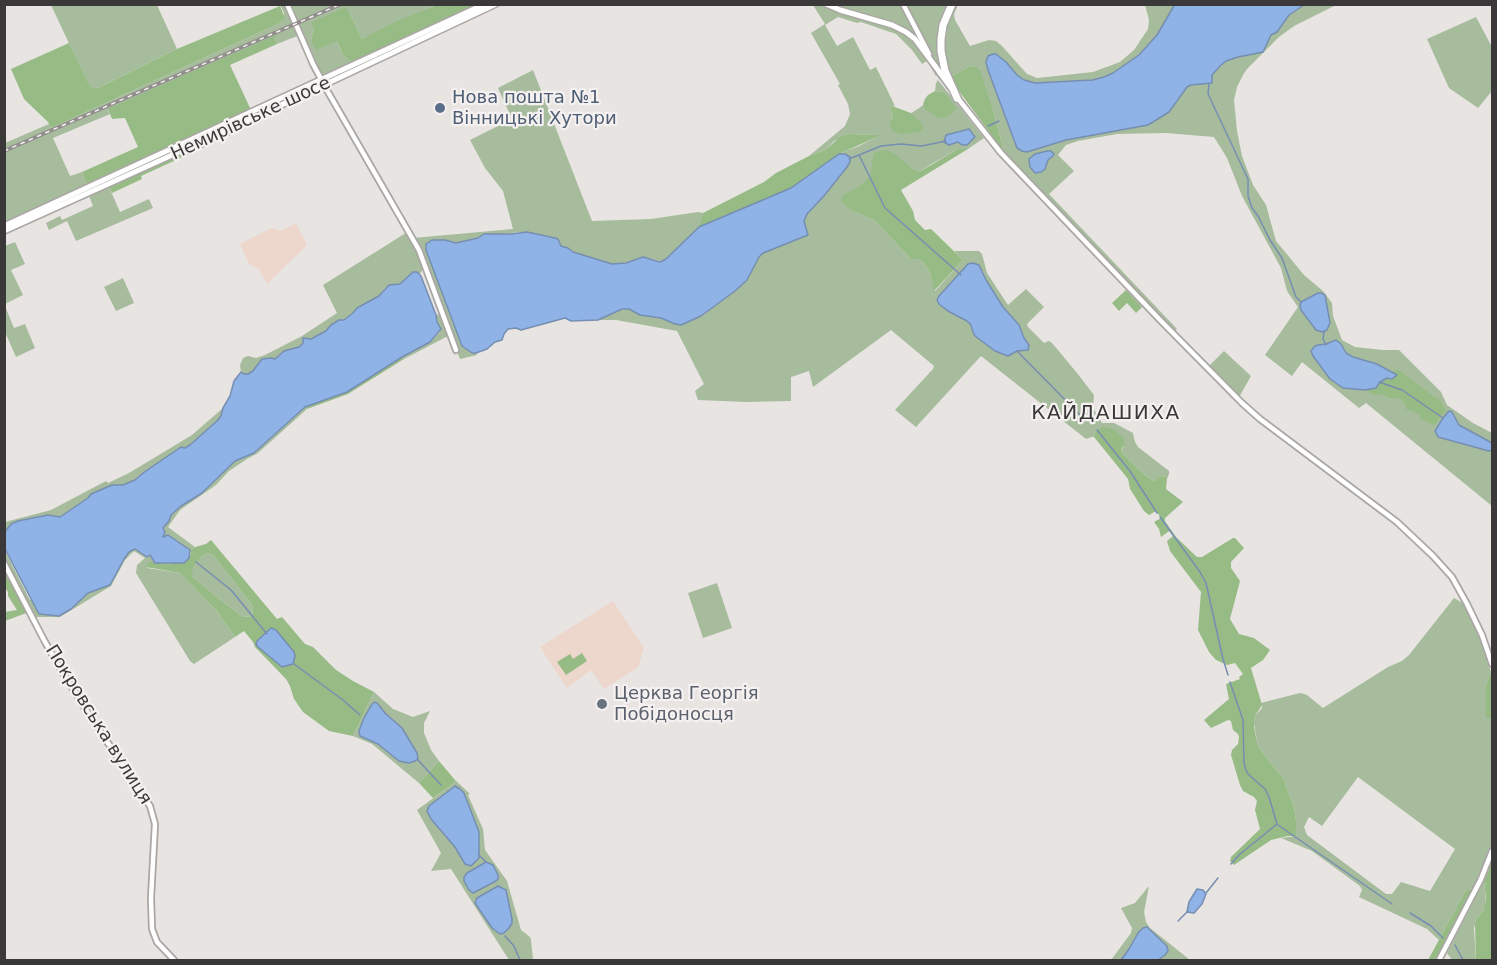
<!DOCTYPE html>
<html>
<head>
<meta charset="utf-8">
<style>
	body { margin:0 }
	#map { position:relative; width:1497px; height:965px; overflow:hidden; background:#e8e4e2; font-family:"DejaVu Sans",sans-serif }
	canvas { display:block }
	.frame { position:absolute; inset:0; border:6px solid #3a3838; pointer-events:none }
</style>
</head>
<body>
<div id="map">
<canvas width="1497" height="965"></canvas>
<div class="frame"></div>
</div>
<script>
const ctx = document.querySelector('canvas').getContext('2d');
ctx.lineJoin = 'round';
function fillPath(path, color) {
  ctx.fillStyle = color;
  ctx.fill(path, 'evenodd');
}
function shape(rows) {
  const path = new Path2D();
  for (const r of rows) {
    path.moveTo(r[0], r[1]);
    for (let i = 2; i < r.length; i += 2) path.lineTo(r[i], r[i + 1]);
  }
  return path;
}
function trace(path, color, width, dash) {
  ctx.strokeStyle = color;
  ctx.lineWidth = width;
  ctx.lineCap = dash ? 'butt' : 'round';
  ctx.setLineDash(dash || []);
  ctx.stroke(path);
}
function write(font, color, halo, rows, align = 'center') {
  ctx.font = font + ' "DejaVu Sans",sans-serif';
  ctx.lineWidth = 4.5;
  ctx.setLineDash([]);
  ctx.textBaseline = 'middle';
  ctx.strokeStyle = halo;
  ctx.fillStyle = color;
  for (const [text, x, y, turn = 0] of rows) {
    ctx.save();
    ctx.translate(x, y);
    ctx.rotate((+turn || 0) * Math.PI / 180);
    ctx.textAlign = isNaN(turn) ? turn : align;
    if (halo) ctx.strokeText(text, 0, 0);
    ctx.fillText(text, 0, 0);
    ctx.restore();
  }
}
fillPath(shape([
	[296,223,307,245,267,284,259,269,249,264,240,244,272,228,281,231],
	[613,601,644,648,638,667,604,689,591,670,567,688,540,647]
]), '#edd6cb');
fillPath(shape([
	[305,4,436,5,362,39,349,12,312,23,314,29,311,40,337,41,343,55,351,62,324,75,321,72,316,63,313,64,300,35,277,44,274,37,108,110,110,114,53,138,70,176,82,172,87,185,5,222,5,143,49,124,51,128,280,23,282,21,284,13,280,5,287,5,288,6],
	[51,5,157,5,177,49,98,88,93,88,89,86],
	[813,5,958,5,954,14,955,20,970,46,989,40,996,41,1002,46,1027,74,1037,78,1093,72,1120,62,1134,50,1148,29,1149,20,1145,5,1180,5,1162,35,1150,44,1139,55,1113,73,1104,77,1093,80,1035,83,1024,80,1017,75,1006,62,996,54,988,70,1015,144,1027,152,1066,140,1148,125,1153,122,1169,112,1187,87,1191,85,1212,83,1212,75,1220,66,1226,61,1238,57,1263,52,1271,35,1277,32,1292,5,1336,5,1294,26,1279,37,1247,69,1243,75,1237,87,1234,100,1237,131,1242,156,1253,185,1266,205,1276,241,1304,275,1323,291,1332,303,1333,316,1342,340,1355,347,1383,350,1399,350,1441,392,1447,405,1473,423,1492,433,1492,506,1366,403,1359,408,1302,362,1292,376,1265,355,1298,307,1287,291,1281,268,1242,196,1227,158,1214,137,1166,133,1117,134,1078,141,1066,145,1058,155,1074,171,1049,194,1177,329,1173,333,1038,192,1040,189,1004,152,993,109,979,69,971,66,951,76,945,71,936,76,927,61,922,64,912,50,896,34,861,22,857,23,838,17,825,25,837,46,853,37,870,70,876,67,895,106,892,106,893,115,891,120,910,114,925,104,948,98,944,92,935,91,936,83,938,80,984,138,968,149,958,149,933,163,856,212,874,220,911,259,919,259,925,264,931,275,935,291,963,260,954,251,979,251,982,254,987,273,1008,305,1026,289,1044,307,1027,324,1028,327,1044,343,1049,341,1052,343,1077,373,1094,395,1093,408,1102,423,1114,423,1133,433,1135,442,1138,447,1169,471,1169,474,1167,479,1163,476,1154,481,1146,476,1122,453,1121,450,1124,447,1094,436,1094,437,1092,437,1086,439,981,356,916,427,895,410,933,369,934,366,891,330,813,387,809,371,791,377,791,401,747,402,698,400,695,391,704,384,677,331,616,320,598,320,618,310,627,309,631,309,640,315,661,318,675,324,681,325,705,314,746,280,643,257,621,264,612,264,573,252,568,248,561,246,558,239,519,232,480,237,456,243,426,247,453,324,472,353,476,353,477,355,460,359,424,267,420,274,413,272,400,284,392,284,385,288,379,296,357,308,353,313,344,320,339,320,331,325,326,331,303,343,299,347,281,353,275,359,271,358,262,359,253,371,248,374,244,374,241,372,240,365,243,358,248,356,256,358,265,355,302,336,337,313,323,285,409,231,413,238,513,229,503,191,485,168,470,140,512,119,498,88,533,70,592,221,651,219,698,212,703,213,700,225,833,156,859,146,877,137,877,135,849,134,834,141,825,150,809,156,845,126,850,114,848,104,838,85,840,84,811,33,825,24],
	[1476,17,1492,47,1492,91,1478,108,1449,88,1427,39],
	[109,187,120,212,149,199,153,208,76,241,67,221,49,230,46,223,60,216,62,220,93,206,89,196],
	[15,242,25,264,11,270,23,295,5,304,5,246],
	[123,278,134,303,116,311,104,287],
	[5,306,14,328,25,324,35,348,16,357,5,332],
	[440,314,448,336,404,359,402,357,430,342,439,333,441,329,437,322,436,315],
	[1224,351,1251,376,1238,399,1207,368],
	[305,407,307,409,258,453,247,459,229,471,216,485,180,510,168,527,195,547,190,550,168,536,163,538,162,528,169,521,171,515,181,506,202,493,235,461,254,453],
	[223,408,220,418,190,445,143,473,135,480,123,485,112,485,91,494,88,498,60,517,48,515,5,532,5,522,51,510,106,481,108,483,129,473,192,435],
	[4,549,30,600,79,600,88,593,110,585,124,559,129,552,135,549,146,556,150,555,155,563,149,563,147,568,180,573,217,611,235,637,194,664,190,661,136,573,137,565,145,558,134,551,125,560,111,586,60,617,32,617,5,563],
	[207,553,213,555,250,602,253,608,252,616,243,617,214,595,192,576,191,571,193,567,202,556],
	[717,583,732,628,703,638,688,593],
	[1454,598,1466,605,1479,636,1491,672,1485,687,1487,718,1492,718,1492,861,1490,867,1487,866,1477,887,1466,890,1439,940,1427,929,1359,897,1362,890,1360,886,1312,851,1281,838,1296,836,1296,820,1294,807,1283,778,1259,748,1257,742,1254,723,1255,716,1262,708,1261,703,1296,694,1301,693,1307,695,1323,708,1388,667,1402,661,1409,655],
	[1358,777,1455,849,1430,891,1401,882,1392,894,1386,894,1307,835,1304,827,1309,817,1322,826],
	[374,692,393,709,413,717,430,711,424,723,424,733,431,750,439,761,419,783,372,744,353,736],
	[455,780,470,794,468,795,483,829,485,850,507,881,521,930,530,937,531,940,533,960,509,960,451,869,431,871,441,853,417,810,454,783],
	[1484,881,1486,905,1484,910,1476,919,1474,929,1476,960,1452,960,1447,953],
	[1149,886,1144,912,1146,922,1150,928,1190,960,1111,960,1131,933,1132,928,1121,908,1135,903]
]), '#a6bc9c');
fillPath(shape([
	[437,5,475,5,351,62,343,55,337,41,316,50,311,40,314,29,311,23,345,7,349,12,362,39,397,21],
	[280,6,284,16,284,19,280,23,51,128,48,122,24,99,11,69,69,43,89,85,93,88,98,88,177,49],
	[274,36,277,44,230,65,251,110,87,185,82,172,138,147,125,118,112,119,108,109],
	[971,66,976,67,980,70,993,109,1004,152,956,87,951,76],
	[935,91,944,92,956,108,953,113,943,118,939,118,925,109,923,104,925,99,928,95],
	[892,106,911,113,922,124,923,129,919,132,901,134,893,131,890,124,893,115,891,107],
	[241,127,242,130,141,176,142,179,112,193,109,187],
	[849,134,877,135,877,137,839,154,791,188,699,227,703,213,764,182,776,173,809,156,825,150,840,137],
	[958,149,968,149,901,190,913,211,915,220,925,230,931,229,963,260,934,291,931,275,925,264,919,259,911,259,874,220,851,210,842,202,841,199,843,195,859,187,871,175,873,156,875,152,887,150,895,154,912,169,919,172],
	[1126,290,1142,307,1136,313,1127,303,1119,311,1112,303],
	[402,357,404,359,348,394,307,409,305,407,347,392],
	[1399,370,1433,396,1440,400,1446,411,1439,418,1436,424,1433,425,1420,418,1419,414,1406,409,1405,403,1399,398,1389,398,1381,394,1373,395,1365,390,1376,388,1379,382,1397,375,1393,371],
	[1103,427,1110,428,1115,430,1124,439,1125,444,1121,450,1122,453,1146,476,1154,481,1162,476,1167,478,1166,489,1183,502,1165,518,1165,521,1176,537,1197,557,1202,557,1233,538,1235,538,1244,548,1231,562,1231,568,1240,581,1230,619,1239,634,1254,638,1270,650,1263,660,1251,668,1262,705,1255,716,1254,727,1257,742,1259,748,1283,778,1294,807,1296,820,1296,836,1288,836,1271,840,1234,865,1230,861,1231,857,1260,829,1255,810,1257,801,1254,797,1243,791,1240,785,1231,755,1232,750,1238,744,1239,737,1238,734,1233,730,1231,721,1228,720,1211,728,1204,720,1229,699,1226,684,1240,679,1239,677,1243,674,1235,663,1227,665,1216,660,1209,652,1198,630,1201,592,1170,551,1167,541,1173,536,1169,531,1161,537,1159,529,1154,522,1161,518,1156,511,1149,515,1144,511,1130,489,1128,479,1094,437,1097,430],
	[211,540,277,619,282,617,305,644,313,647,336,670,353,681,374,692,353,736,329,731,303,712,294,699,290,686,286,679,255,647,253,642,244,631,235,637,217,611,180,573,146,567,149,562,170,564,191,554,190,550,195,547,206,544],
	[207,553,213,555,250,602,253,608,252,616,243,617,239,614,214,595,192,576,193,567,202,556],
	[4,563,29,612,5,621,5,612,17,610,8,596,8,592,5,588],
	[582,653,587,661,566,675,557,662,570,654,573,659],
	[1491,672,1492,672,1492,718,1486,718,1485,687],
	[439,761,455,780,454,783,433,798,419,783],
	[1492,861,1492,960,1476,960,1475,924,1476,919,1484,910,1486,900,1484,881],
	[1477,887,1439,960,1428,960,1466,890]
]), '#97bb85');
const water = shape([
	[1175,4,1304,5,1289,15,1277,32,1271,35,1263,52,1238,57,1226,61,1220,66,1212,75,1212,83,1191,85,1187,87,1169,112,1153,122,1148,125,1066,140,1027,152,1022,151,1017,148,988,70,986,62,988,56,993,54,996,54,1006,62,1017,75,1024,80,1035,83,1093,80,1104,77,1113,73,1139,55,1157,35,1175,4],
	[969,129,975,137,967,145,962,145,958,142,949,145,944,142,946,135,969,129],
	[1047,151,1051,151,1054,154,1053,156,1048,160,1045,169,1041,172,1035,173,1030,167,1029,159,1035,154,1047,151],
	[839,154,845,154,850,157,850,162,847,167,823,197,807,214,804,221,808,235,763,253,759,257,747,280,735,291,701,316,681,325,675,324,661,318,640,315,629,309,622,309,598,320,571,321,565,318,521,330,516,328,508,329,504,334,502,340,495,342,487,349,476,353,472,353,462,346,426,250,426,244,432,240,445,240,456,243,478,238,484,234,511,234,527,232,555,238,558,239,561,246,568,248,573,252,612,264,626,263,643,257,660,262,666,259,699,227,791,188,839,154],
	[973,263,979,265,986,280,1003,307,1019,325,1024,338,1029,345,1028,350,1017,351,1008,356,995,351,975,336,973,332,971,325,967,321,948,311,939,304,937,300,939,296,968,264,973,263],
	[413,272,417,272,421,276,436,315,437,322,441,329,430,342,402,357,347,392,305,407,254,453,235,461,202,493,181,506,171,515,169,521,163,528,165,532,163,537,168,535,190,550,189,558,184,563,155,563,150,555,147,557,135,549,129,552,124,559,110,585,88,593,71,609,59,616,39,614,5,549,5,532,11,524,18,521,48,515,60,517,88,498,91,494,112,485,123,485,135,480,143,473,181,447,185,448,190,445,218,420,221,416,223,408,230,396,234,381,241,372,244,374,248,374,253,371,262,359,271,358,275,359,284,351,299,347,303,343,303,338,311,339,326,331,331,325,339,320,344,320,353,313,357,308,379,296,389,285,400,284,413,272],
	[1318,293,1321,293,1325,295,1330,323,1327,330,1322,332,1316,330,1301,310,1300,306,1301,302,1318,293],
	[1336,340,1341,344,1346,353,1353,357,1377,364,1397,375,1392,379,1387,378,1380,382,1376,388,1365,390,1343,388,1330,379,1313,356,1311,351,1315,346,1318,345,1326,344,1336,340],
	[1449,411,1452,412,1459,425,1492,443,1492,450,1489,451,1438,437,1435,431,1443,418,1449,411],
	[271,628,276,630,294,652,295,656,293,664,282,667,258,647,256,644,257,641,271,628],
	[375,702,378,704,385,713,402,728,417,753,418,759,415,761,409,763,399,761,378,744,360,736,359,731,364,718,372,704,375,702],
	[455,786,460,789,464,793,479,832,479,858,471,866,465,864,455,847,431,819,427,811,429,806,455,786],
	[486,862,493,865,498,875,498,879,496,881,473,893,469,890,464,881,464,877,467,873,486,862],
	[498,886,506,890,512,919,512,923,509,928,504,933,500,934,492,928,475,903,477,898,498,886],
	[1197,889,1203,890,1206,894,1202,904,1194,913,1187,912,1189,902,1197,889],
	[1147,927,1167,946,1168,951,1165,955,1158,960,1121,960,1129,949,1138,933,1143,928,1147,927]
]);
fillPath(water, '#8fb3e6');
trace(water, '#768eb2', 1.5);
trace(shape([
	[1209,84,1208,94,1248,179,1248,196,1252,208,1258,216,1270,240,1282,258,1296,297,1301,302],
	[988,126,999,121],
	[859,155,885,208,961,275],
	[849,159,881,146,901,144,922,146,946,141],
	[1324,332,1323,339,1326,345],
	[1017,351,1086,421],
	[1379,382,1402,390,1443,418],
	[1097,430,1130,471,1157,513],
	[1160,517,1200,572,1206,583,1223,659,1228,675],
	[196,562,231,590,267,634],
	[294,664,343,700,360,715],
	[1230,682,1243,720,1244,763,1246,770,1248,774,1265,789,1269,797,1277,824,1239,855,1231,864],
	[417,759,441,785],
	[1278,825,1392,904],
	[479,855,486,862],
	[1206,893,1218,878],
	[1410,913,1431,926,1443,938],
	[1178,921,1188,911],
	[505,936,514,946,520,960],
	[1455,945,1463,960]
]), '#768eb2', 1.5);
const secondary = shape([
	[287,4,313,64,328,92,419,250,456,350],
	[903,4,929,54],
	[939,72,950,87],
	[956,96,1001,153,1161,321,1242,403,1260,419,1397,522,1433,556,1452,577,1467,604,1482,635,1492,664],
	[4,563,44,640,61,670,88,713,150,806,155,824,151,898,152,929,157,942,174,960],
	[1439,960,1481,879,1492,851]
]);
const primary = shape([
	[826,4,840,10,892,25,906,32,915,39,941,74],
	[4,226,485,4],
	[4,231,243,123,496,4]
]);
const highway = shape([
	[952,4,943,25,941,39,941,51,945,71,957,98]
]);
trace(secondary, '#aaa7a5', 8);
trace(primary, '#aaa7a5', 8);
trace(highway, '#aaa7a5', 10);
trace(secondary, '#fff', 4.5);
trace(primary, '#fff', 5);
trace(highway, '#fff', 7);
const rail = shape([
	[4,151,341,4]
]);
trace(rail, '#918e8d', 4);
trace(rail, '#f5f1f0', 1.5, [4.5]);
for (const [x, y, r, color] of [
	[440,108,6,"#5c6f8a"],
	[602,704,6,"#6b7280"]
]) {
  const dot = new Path2D();
  dot.arc(x, y, r, 0, 2 * Math.PI);
  ctx.fillStyle = color;
  ctx.fill(dot);
  trace(dot, '#f5f1f0', 2);
}
write('18px', '#4e5e75', '#f5f1f0', [
	["Нова пошта №1",452,98],
	["Вінницькі Хутори",452,119]
], 'left');
write('18px', '#3a3838', '#f5f1f0', [
	["Немирівське шосе",251,119,-25],
	["Покровська вулиця",98,725,58]
]);
write('18px', '#5b616d', '#f5f1f0', [
	["Церква Георгія",614,694],
	["Побідоносця",614,715]
], 'left');
ctx.letterSpacing = '1.5px';
write('20px', '#3a3838', '#f5f1f0', [
	["КАЙДАШИХА",1106,414]
]);
ctx.letterSpacing = '0px';
</script>
</body>
</html>
